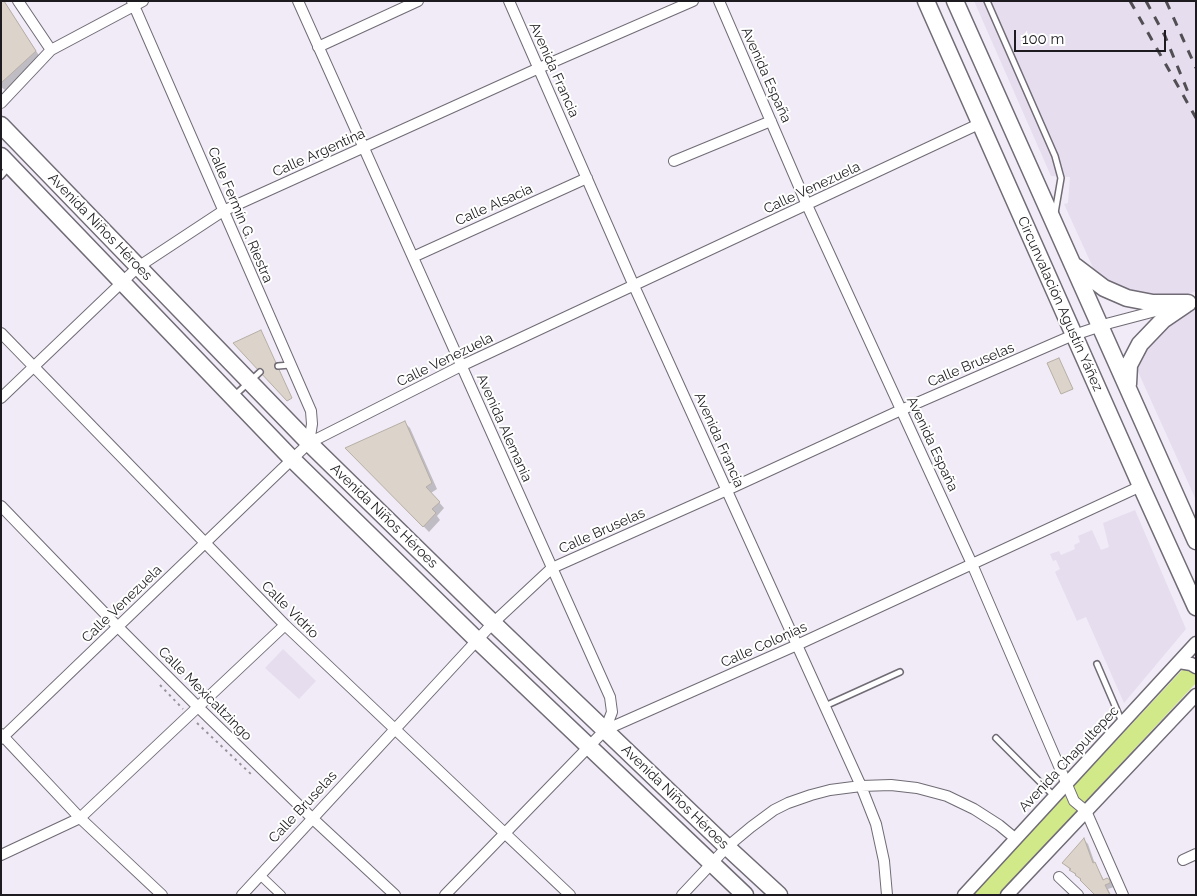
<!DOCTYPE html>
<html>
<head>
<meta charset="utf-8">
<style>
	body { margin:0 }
	#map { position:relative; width:1197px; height:896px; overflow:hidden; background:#f0ebf6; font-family:Raleway,sans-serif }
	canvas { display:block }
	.frame { position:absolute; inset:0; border:2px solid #1d1b1f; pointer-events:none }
	.scale { position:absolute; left:1014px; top:30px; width:152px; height:22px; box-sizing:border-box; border:2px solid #1d1b1f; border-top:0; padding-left:6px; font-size:15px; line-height:18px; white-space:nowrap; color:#1d1b1f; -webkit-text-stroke:4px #fff; paint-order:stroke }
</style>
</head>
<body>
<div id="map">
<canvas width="1197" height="896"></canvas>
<div class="frame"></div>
<div class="scale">100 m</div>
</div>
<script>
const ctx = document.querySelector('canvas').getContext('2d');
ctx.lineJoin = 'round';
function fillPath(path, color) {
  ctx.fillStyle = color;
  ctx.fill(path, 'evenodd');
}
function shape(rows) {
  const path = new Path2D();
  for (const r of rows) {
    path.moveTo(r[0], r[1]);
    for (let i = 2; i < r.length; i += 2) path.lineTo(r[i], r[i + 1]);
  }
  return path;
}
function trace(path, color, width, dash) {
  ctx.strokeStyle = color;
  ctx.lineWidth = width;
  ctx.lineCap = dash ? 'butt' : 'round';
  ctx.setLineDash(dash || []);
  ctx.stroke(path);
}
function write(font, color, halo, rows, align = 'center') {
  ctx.font = font + ' Raleway,sans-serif';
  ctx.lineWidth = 4;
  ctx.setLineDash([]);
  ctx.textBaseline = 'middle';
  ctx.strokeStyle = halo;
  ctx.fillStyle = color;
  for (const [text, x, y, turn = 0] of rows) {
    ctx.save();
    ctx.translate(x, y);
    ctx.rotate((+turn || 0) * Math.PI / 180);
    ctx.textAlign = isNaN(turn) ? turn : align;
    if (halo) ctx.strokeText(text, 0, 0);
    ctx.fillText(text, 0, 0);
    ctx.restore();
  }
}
fillPath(shape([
	[974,1,1196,1,1196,291,1187,295,1172,296,1141,295,1114,286,1095,272,1064,204,1068,203,1070,177,1051,176],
	[1196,308,1196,500,1135,365,1159,330,1182,314],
	[1135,510,1186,629,1124,703,1086,617,1077,621,1055,572,1060,569,1056,560,1053,561,1050,554,1059,551,1061,555,1075,549,1074,545,1080,542,1078,536,1092,530,1101,550,1109,547,1103,523],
	[283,649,316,681,299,699,265,668]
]), '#e6ddef');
fillPath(shape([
	[1184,668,1196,669,1196,683,1084,803,1078,798,1073,787],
	[1066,795,1078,810,999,895,973,895]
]), '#d2e989');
fillPath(shape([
	[1,1,4,1,40,57,5,90,1,87],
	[404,422,410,428,437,489,431,493,444,508,437,516,440,520,429,532,348,448],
	[1084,840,1088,844,1095,864,1104,880,1110,881,1114,885,1114,887,1108,889,1111,895,1097,895,1063,863]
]), '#0003');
const building = shape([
	[1,1,4,1,36,51,1,83,1,1],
	[261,330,292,398,287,401,233,343,261,330],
	[1059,358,1073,389,1061,394,1047,363,1059,358],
	[405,421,432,483,426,487,440,502,432,509,436,513,423,527,345,448,405,421],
	[1084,838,1093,863,1095,862,1103,880,1107,878,1110,880,1110,883,1105,885,1110,895,1095,895,1080,880,1081,879,1075,875,1076,874,1069,870,1071,869,1062,863,1084,838]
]);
fillPath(building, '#dcd4cb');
trace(building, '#b5aea4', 1);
const service = shape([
	[987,1,1055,156,1061,178,1055,213],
	[1,176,8,168],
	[278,366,290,365],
	[235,395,260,372],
	[1097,664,1122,722],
	[825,706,900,672],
	[996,738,1054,796]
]);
const pedestrian = shape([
	[260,875,281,895]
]);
const minor = shape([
	[18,1,51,50],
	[132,1,311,411,312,424,309,443],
	[298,1,610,697,612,712,605,730],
	[509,1,634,286,861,786,876,824,884,861,887,895],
	[719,1,807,205,972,564,1074,801,1086,811,1123,895],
	[318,47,418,1],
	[1,103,51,50,143,1],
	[674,161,771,121],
	[413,257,587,178],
	[1,333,285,625,570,895],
	[1,398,138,267,223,211,539,68,693,1],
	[1,506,118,627,198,707,312,818,395,895],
	[1,734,80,818,162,895],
	[1,739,309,443,461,366,981,123],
	[1,855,80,818,285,625],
	[1183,860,1196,854],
	[1059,877,1078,895],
	[242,895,493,623,552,568,727,490,901,410,1071,336,1110,323,1167,308],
	[445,895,605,730,797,645,1141,486],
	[682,895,727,847,751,827,774,810,788,803,811,795,830,790,861,786,891,785,917,788,947,796,974,809,999,825,1016,839]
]);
const tertiary = shape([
	[1179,662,1191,664,1196,667],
	[964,895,1196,643],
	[1007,895,1196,695]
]);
const primary = shape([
	[926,1,1141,486,1196,607],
	[955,1,1196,541],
	[1,125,309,443,493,623,727,847,779,895],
	[1,156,292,459,477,640,745,895],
	[1075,266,1104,288,1127,298,1153,303,1188,303],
	[1128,384,1129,365,1140,344,1163,320,1188,303]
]);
trace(service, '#706b75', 8);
trace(pedestrian, '#706b75', 10);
trace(minor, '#706b75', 12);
trace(tertiary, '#706b75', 15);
trace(primary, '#706b75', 19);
trace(shape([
	[160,685,183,709],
	[197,723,253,776]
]), '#98949c', 2, [2.5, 4]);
trace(service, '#fff', 5);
trace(pedestrian, '#fff', 8);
trace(minor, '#fff', 10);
trace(tertiary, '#fff', 12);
trace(primary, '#fff', 16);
trace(shape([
	[1130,1,1196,118],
	[1146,1,1165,36,1190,97],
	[1166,1,1196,68]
]), '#514f54', 3, [9, 9]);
write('14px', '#1d1b1f', '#fff', [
	["Avenida Francia",554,70,66],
	["Avenida España",766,75,66],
	["Calle Argentina",319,153,-24],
	["Calle Venezuela",812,188,-25],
	["Calle Alsacia",494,205,-24],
	["Calle Fermín G. Riestra",240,215,67],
	["Avenida Niños Héroes",100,227,46],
	["Circunvalación Agustín Yáñez",1060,304,66],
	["Calle Venezuela",445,360,-26],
	["Calle Bruselas",971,365,-23],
	["Avenida Alemania",504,428,66],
	["Avenida Francia",719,440,66],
	["Avenida España",932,444,65],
	["Avenida Niños Héroes",384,516,44],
	["Calle Bruselas",602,531,-24],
	["Calle Venezuela",122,604,-44],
	["Calle Vidrio",290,610,45],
	["Calle Colonias",764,645,-24],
	["Calle Mexicaltzingo",205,694,45],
	["Avenida Chapultepec",1069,759,-47],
	["Avenida Niños Héroes",675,797,44],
	["Calle Bruselas",303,807,-47]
]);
</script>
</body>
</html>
